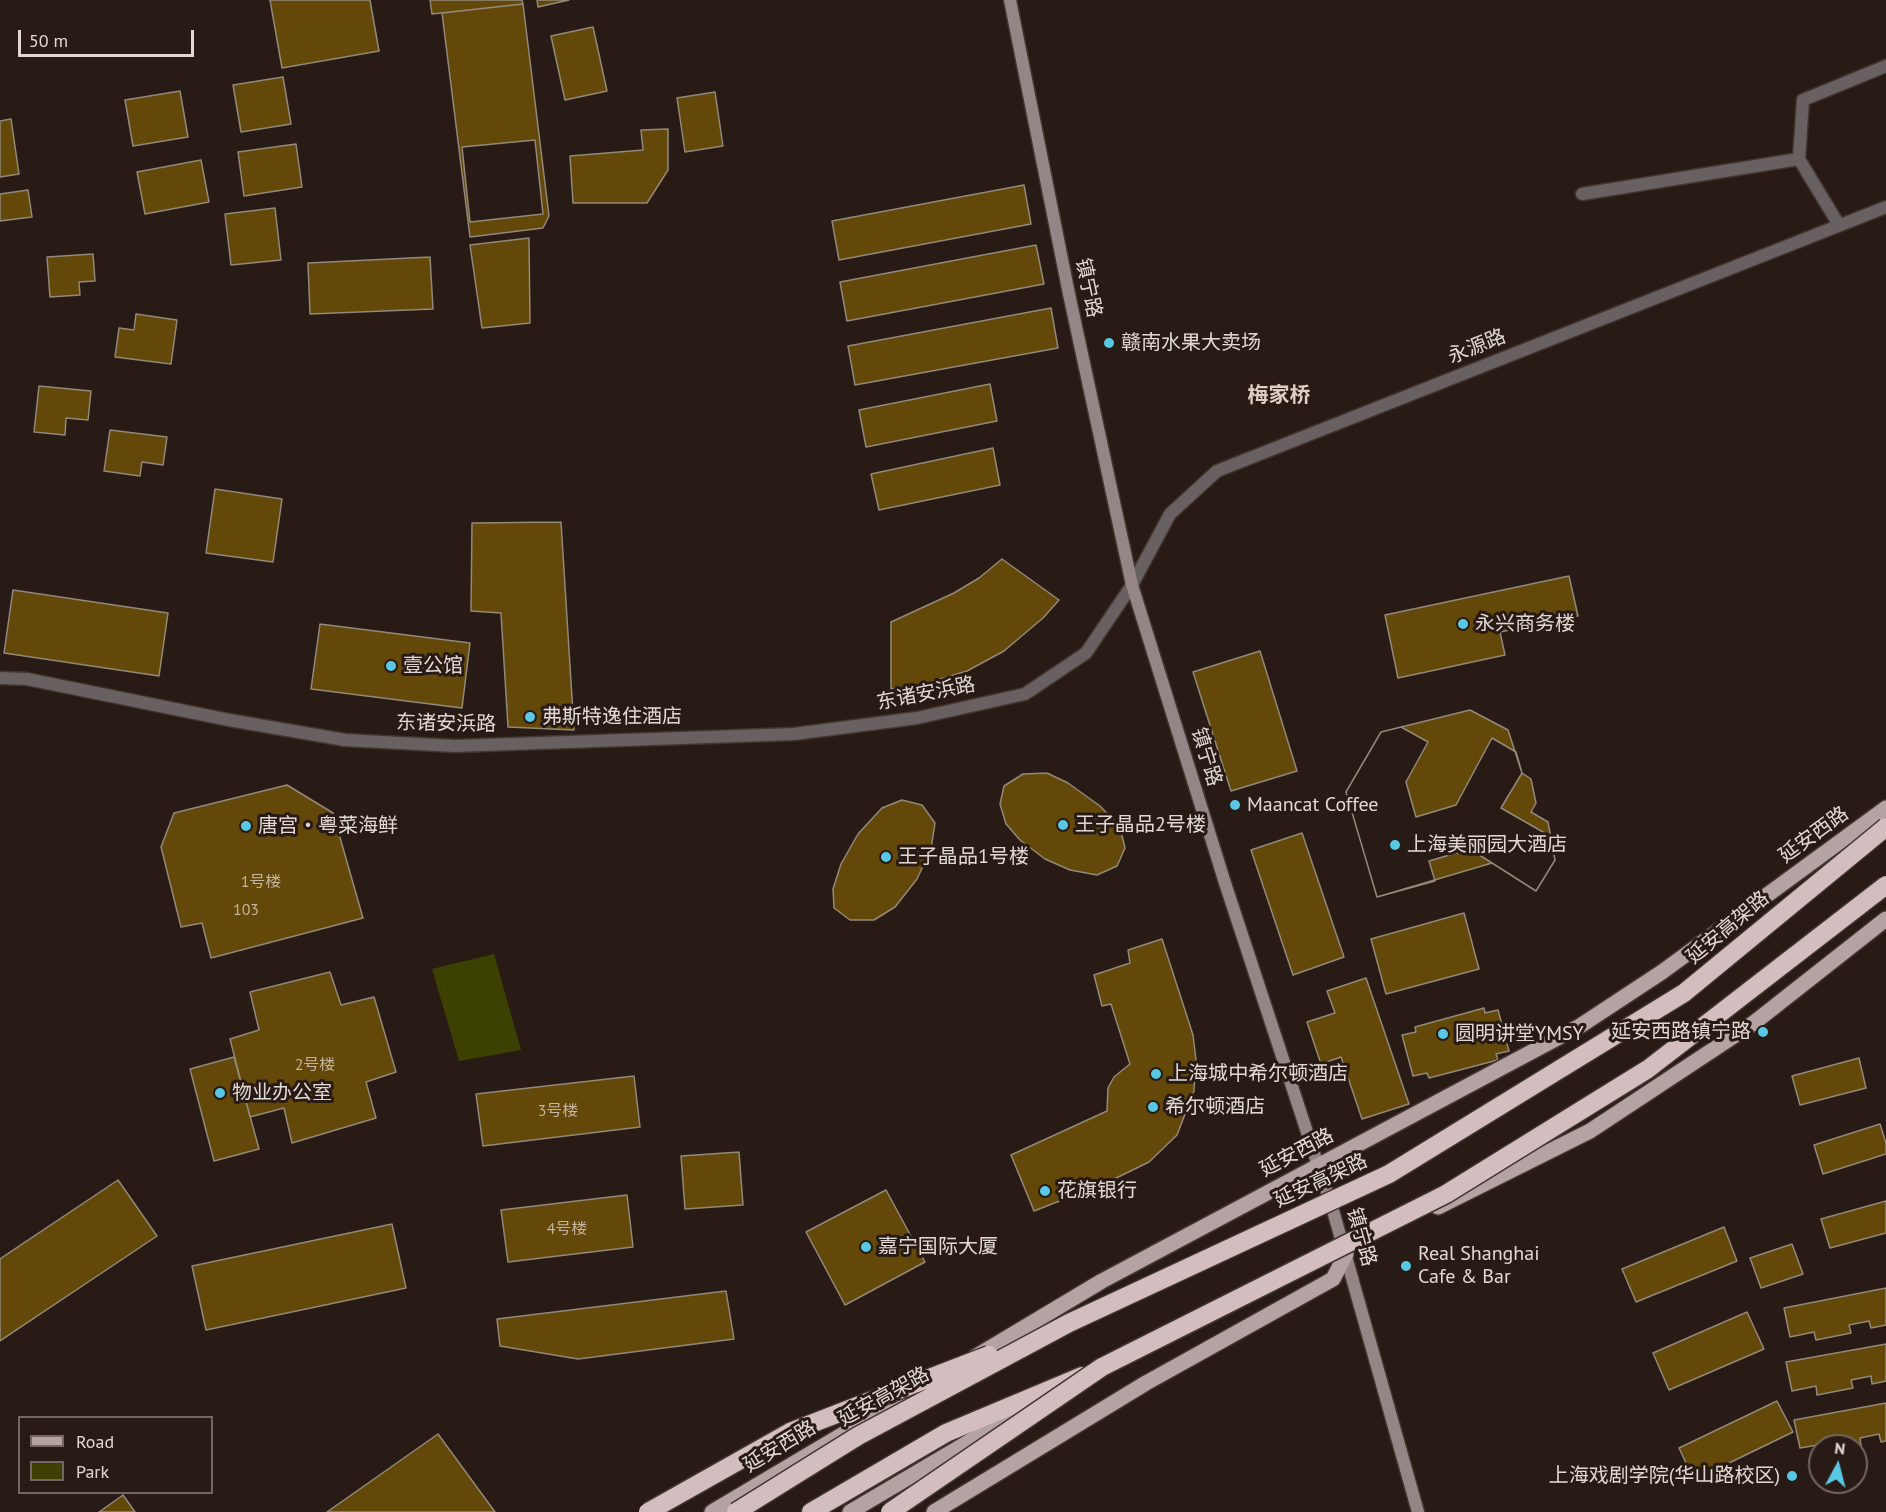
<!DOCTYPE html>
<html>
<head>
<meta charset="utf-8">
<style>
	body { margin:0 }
	#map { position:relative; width:1886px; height:1512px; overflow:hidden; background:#281b15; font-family:"PT Sans",sans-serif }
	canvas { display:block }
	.legend { position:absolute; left:18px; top:1416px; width:195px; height:78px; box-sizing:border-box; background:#281b15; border:2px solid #726761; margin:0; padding:8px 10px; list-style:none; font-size:18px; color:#e1d8d3 }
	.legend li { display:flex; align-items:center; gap:12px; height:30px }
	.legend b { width:30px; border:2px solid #726761 }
	.north { position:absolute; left:1808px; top:1434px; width:60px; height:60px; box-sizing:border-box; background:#281b15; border:2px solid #726761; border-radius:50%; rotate:7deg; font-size:16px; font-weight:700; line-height:24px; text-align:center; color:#e1d8d3 }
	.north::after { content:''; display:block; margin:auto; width:21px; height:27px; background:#59c8e4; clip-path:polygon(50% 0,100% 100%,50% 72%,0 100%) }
	.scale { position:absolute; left:18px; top:30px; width:176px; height:27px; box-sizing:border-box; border:3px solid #e1d8d3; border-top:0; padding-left:8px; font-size:18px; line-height:21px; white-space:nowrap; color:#e1d8d3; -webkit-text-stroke:4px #281b15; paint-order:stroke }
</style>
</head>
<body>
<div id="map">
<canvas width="1886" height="1512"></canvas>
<ul class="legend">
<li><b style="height:8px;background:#b5a3a4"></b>Road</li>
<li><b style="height:16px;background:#3c4102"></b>Park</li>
</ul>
<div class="north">N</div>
<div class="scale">50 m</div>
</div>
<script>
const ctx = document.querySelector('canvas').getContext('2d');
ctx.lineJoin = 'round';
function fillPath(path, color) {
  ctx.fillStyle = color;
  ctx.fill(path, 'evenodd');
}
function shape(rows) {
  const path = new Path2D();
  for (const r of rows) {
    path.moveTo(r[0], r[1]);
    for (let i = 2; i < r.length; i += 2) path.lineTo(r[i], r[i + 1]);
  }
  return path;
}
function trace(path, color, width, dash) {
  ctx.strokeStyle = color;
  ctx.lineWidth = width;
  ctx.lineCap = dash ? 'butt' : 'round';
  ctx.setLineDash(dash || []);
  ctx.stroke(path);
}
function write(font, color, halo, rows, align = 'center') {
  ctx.font = font + ' "PT Sans","Noto Sans SC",sans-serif';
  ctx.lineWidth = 6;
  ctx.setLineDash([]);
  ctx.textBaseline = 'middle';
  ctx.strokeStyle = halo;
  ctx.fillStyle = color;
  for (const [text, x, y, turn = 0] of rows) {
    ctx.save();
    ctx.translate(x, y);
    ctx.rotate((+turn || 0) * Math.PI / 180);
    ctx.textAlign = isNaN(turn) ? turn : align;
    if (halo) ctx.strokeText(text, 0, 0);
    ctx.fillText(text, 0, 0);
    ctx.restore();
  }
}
fillPath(shape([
	[494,954,521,1050,459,1061,432,969]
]), '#3c4102');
const building = shape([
	[270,0,370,0,379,51,282,68,270,0],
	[430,0,522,0,523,4,432,14,430,0],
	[537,0,569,0,538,7,537,0],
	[523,4,549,216,543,228,470,237,442,13,523,4],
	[593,27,607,91,565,100,551,36,593,27],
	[283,77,291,124,241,132,233,85,283,77],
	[180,91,188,137,133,146,125,100,180,91],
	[715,92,723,146,685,152,677,98,715,92],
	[11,119,19,174,0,177,0,121,11,119],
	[668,129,668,170,647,203,573,203,570,156,643,150,641,130,668,129],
	[535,140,543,214,470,222,462,147,535,140],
	[296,144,302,187,244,196,238,152,296,144],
	[201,160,209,202,145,214,137,172,201,160],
	[1024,185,1031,224,839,260,832,221,1024,185],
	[28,190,32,217,0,221,0,194,28,190],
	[275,208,281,260,231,265,225,214,275,208],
	[529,238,530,323,482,328,470,245,529,238],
	[1036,245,1044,284,847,321,840,282,1036,245],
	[93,254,95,281,79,282,80,295,50,297,47,257,93,254],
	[430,257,433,309,310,314,308,263,430,257],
	[1051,308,1058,348,855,385,848,346,1051,308],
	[136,314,177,320,171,364,115,357,119,328,134,330,136,314],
	[990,384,997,421,866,447,859,410,990,384],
	[39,386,91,391,88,420,66,418,65,435,34,432,39,386],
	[110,430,167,437,163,465,142,462,140,476,104,471,110,430],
	[993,448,1000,485,879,510,871,474,993,448],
	[215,489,282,499,273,562,206,553,215,489],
	[561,522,574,730,508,727,501,613,471,611,472,523,561,522],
	[1002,559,1059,600,1043,618,1004,651,967,671,924,684,891,689,891,622,954,593,979,578,1002,559],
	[1569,576,1578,616,1500,632,1505,655,1398,678,1385,615,1569,576],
	[13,590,168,613,159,676,4,653,13,590],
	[320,624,470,643,462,708,311,689,320,624],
	[1260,651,1297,771,1231,791,1193,672,1260,651],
	[1470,710,1508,730,1522,773,1531,779,1536,803,1531,812,1548,822,1555,860,1536,891,1492,863,1377,897,1346,792,1381,732,1470,710],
	[1401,727,1428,742,1406,782,1416,817,1456,805,1492,738,1516,752,1522,773,1501,808,1550,836,1555,860,1536,891,1470,849,1429,861,1435,881,1377,897,1346,792,1381,732,1401,727],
	[1047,773,1068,783,1100,806,1120,827,1125,848,1117,866,1097,875,1070,870,1045,859,1020,840,1006,824,1000,804,1004,786,1023,774,1047,773],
	[287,785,333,813,363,918,211,958,202,923,181,927,161,847,174,813,287,785],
	[902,800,922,805,935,823,931,849,917,879,895,907,874,920,850,920,834,908,833,889,841,864,858,834,882,808,902,800],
	[1302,833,1344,957,1293,975,1251,850,1302,833],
	[1464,913,1479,969,1386,994,1371,939,1464,913],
	[1162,939,1193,1035,1196,1060,1194,1091,1177,1135,1149,1162,1108,1182,1034,1211,1011,1155,1107,1111,1108,1088,1114,1077,1130,1064,1111,1004,1102,1006,1094,975,1130,963,1128,950,1162,939],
	[330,972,341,1005,374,997,396,1072,366,1082,376,1118,292,1143,284,1108,250,1117,230,1039,259,1030,250,992,330,972],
	[1366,978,1409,1104,1362,1119,1341,1057,1321,1064,1307,1022,1335,1013,1327,991,1366,978],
	[1484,1008,1485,1013,1498,1010,1509,1051,1496,1054,1498,1060,1429,1078,1427,1073,1413,1076,1402,1035,1416,1032,1415,1027,1484,1008],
	[234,1057,259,1149,214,1161,190,1069,234,1057],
	[1859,1058,1866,1088,1800,1105,1792,1076,1859,1058],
	[634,1076,640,1127,483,1146,476,1094,634,1076],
	[1880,1124,1886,1143,1886,1154,1823,1174,1814,1145,1880,1124],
	[739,1152,743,1205,685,1209,681,1156,739,1152],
	[118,1180,157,1236,0,1341,0,1259,118,1180],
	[886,1190,925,1262,845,1305,806,1232,886,1190],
	[627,1195,633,1247,508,1262,501,1210,627,1195],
	[1886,1201,1886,1233,1830,1248,1821,1219,1886,1201],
	[392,1224,406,1288,206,1330,192,1266,392,1224],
	[1724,1227,1737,1261,1636,1302,1622,1269,1724,1227],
	[1792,1244,1803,1274,1761,1288,1750,1258,1792,1244],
	[1886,1288,1886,1325,1871,1328,1869,1321,1849,1325,1851,1333,1816,1340,1814,1332,1790,1337,1784,1308,1886,1288],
	[726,1291,734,1339,578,1359,500,1346,497,1319,726,1291],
	[1747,1312,1764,1349,1669,1390,1653,1353,1747,1312],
	[1886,1344,1886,1381,1872,1384,1871,1376,1851,1380,1853,1388,1817,1395,1816,1386,1792,1391,1786,1362,1886,1344],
	[1777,1401,1793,1432,1694,1480,1679,1448,1777,1401],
	[1886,1403,1886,1441,1881,1442,1879,1434,1860,1438,1861,1446,1824,1444,1800,1448,1794,1420,1886,1403],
	[438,1434,495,1512,327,1512,438,1434],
	[123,1495,135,1512,99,1512,123,1495]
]);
fillPath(building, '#644809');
trace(building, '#91897a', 1.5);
const street = shape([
	[1582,194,1799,159],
	[1839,225,1799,159,1803,100,1886,66],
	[0,678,27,679,229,720,345,740,455,746,794,734,917,718,1025,694,1086,653,1132,585,1170,514,1217,471,1886,207]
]);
const secondary = shape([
	[1010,0,1069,294,1132,585,1225,883,1334,1214,1418,1512]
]);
const primary = shape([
	[1438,1207,1590,1131,1755,1022,1886,919],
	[975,1357,1102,1281,1580,1026,1662,972,1886,808],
	[712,1512,926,1385],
	[850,1512,1028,1407],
	[934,1512,1146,1383,1333,1279,1346,1254]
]);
const highway = shape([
	[811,1512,946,1433,1082,1376]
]);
trace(street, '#423530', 15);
trace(secondary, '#423530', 15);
trace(primary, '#423530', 18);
trace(highway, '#423530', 21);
trace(street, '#696061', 12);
trace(secondary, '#948687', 12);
trace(primary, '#b5a3a4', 15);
trace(highway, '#d3bdbf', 18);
const highwayBridge = shape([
	[648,1512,790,1432,989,1355],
	[736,1512,858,1436,1069,1323,1389,1174,1684,993,1886,827],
	[890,1512,1102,1367,1446,1194,1648,1069,1886,885]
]);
trace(highwayBridge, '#423530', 21, []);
trace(highwayBridge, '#d3bdbf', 18);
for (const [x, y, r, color] of [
	[1109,343,6,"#59c8e4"],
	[1463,624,6,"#59c8e4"],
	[391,666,6,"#59c8e4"],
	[530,717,6,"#59c8e4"],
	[1235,805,6,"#59c8e4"],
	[1063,825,6,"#59c8e4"],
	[246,826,6,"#59c8e4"],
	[1395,845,6,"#59c8e4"],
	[886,857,6,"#59c8e4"],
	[1763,1032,6,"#59c8e4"],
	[1443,1034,6,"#59c8e4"],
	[1156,1074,6,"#59c8e4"],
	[220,1093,6,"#59c8e4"],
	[1153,1107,6,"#59c8e4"],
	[1045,1191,6,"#59c8e4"],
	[866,1247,6,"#59c8e4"],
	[1406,1266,6,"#59c8e4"],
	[1792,1476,6,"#59c8e4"]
]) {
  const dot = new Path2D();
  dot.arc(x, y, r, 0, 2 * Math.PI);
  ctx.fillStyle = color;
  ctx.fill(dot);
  trace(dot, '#281b15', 2);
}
write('16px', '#c2b4a0', null, [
	["1号楼",261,882],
	["103",246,910],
	["2号楼",315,1065],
	["3号楼",558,1111],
	["4号楼",567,1229]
]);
write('20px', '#e1d8d3', '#281b15', [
	["镇宁路",1088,288,78],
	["永源路",1477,347,-22],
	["东诸安浜路",926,694,-11],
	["东诸安浜路",446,724,1],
	["镇宁路",1206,757,73],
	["延安西路",1814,835,-36],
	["延安高架路",1728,928,-40],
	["延安西路",1297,1153,-28],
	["延安高架路",1321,1181,-25],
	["镇宁路",1361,1237,74],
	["延安高架路",884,1397,-29],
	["延安西路",780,1447,-31]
]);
write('20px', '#e1d8d3', '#281b15', [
	["赣南水果大卖场",1121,343],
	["永兴商务楼",1475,624],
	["壹公馆",403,666],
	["弗斯特逸住酒店",542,717],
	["Maancat Coffee",1247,805],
	["王子晶品2号楼",1075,825],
	["唐宫・粤菜海鲜",258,826],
	["上海美丽园大酒店",1407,845],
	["王子晶品1号楼",898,857],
	["延安西路镇宁路",1751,1032,"right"],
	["圆明讲堂YMSY",1455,1034],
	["上海城中希尔顿酒店",1168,1074],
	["物业办公室",232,1093],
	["希尔顿酒店",1165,1107],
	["花旗银行",1057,1191],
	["嘉宁国际大厦",878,1247],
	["Real Shanghai",1418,1254],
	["Cafe & Bar",1418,1277],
	["上海戏剧学院(华山路校区)",1780,1476,"right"]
], 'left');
write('bold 21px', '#dfccc3', '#281b15', [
	["梅家桥",1279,396]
]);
</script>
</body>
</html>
